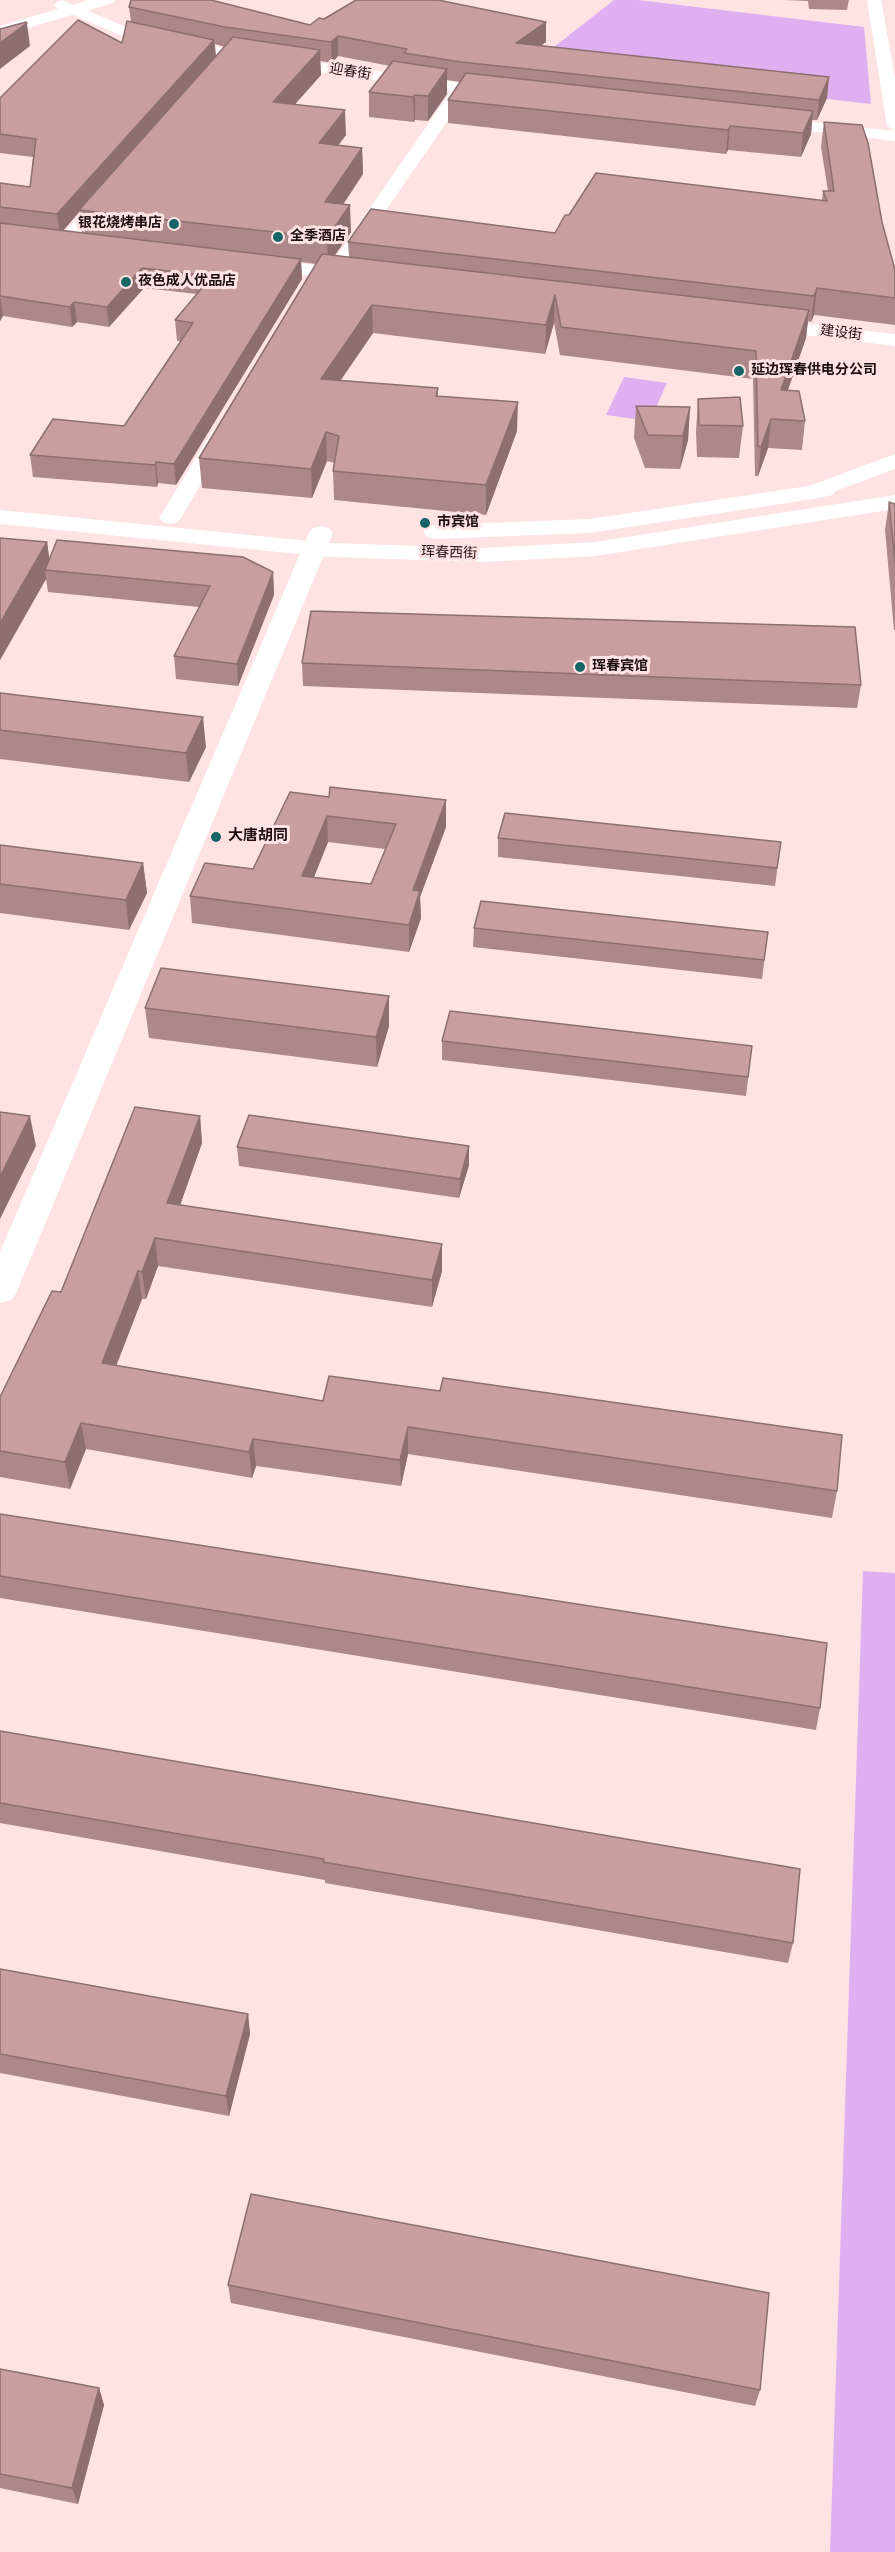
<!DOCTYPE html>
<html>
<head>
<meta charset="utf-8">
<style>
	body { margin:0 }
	canvas { display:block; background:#ffe3e3 }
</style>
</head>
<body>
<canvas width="895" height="2552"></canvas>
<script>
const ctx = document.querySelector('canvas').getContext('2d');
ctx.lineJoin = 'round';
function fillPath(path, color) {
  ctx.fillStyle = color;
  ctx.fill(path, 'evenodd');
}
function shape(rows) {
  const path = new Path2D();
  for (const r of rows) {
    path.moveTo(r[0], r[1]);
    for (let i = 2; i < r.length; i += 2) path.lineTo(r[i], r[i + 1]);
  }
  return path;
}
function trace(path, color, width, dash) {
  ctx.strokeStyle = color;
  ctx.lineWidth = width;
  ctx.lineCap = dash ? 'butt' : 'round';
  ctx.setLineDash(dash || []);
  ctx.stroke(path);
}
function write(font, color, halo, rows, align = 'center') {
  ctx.font = font + ' Overpass,"Noto Sans SC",sans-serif';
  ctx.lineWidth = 6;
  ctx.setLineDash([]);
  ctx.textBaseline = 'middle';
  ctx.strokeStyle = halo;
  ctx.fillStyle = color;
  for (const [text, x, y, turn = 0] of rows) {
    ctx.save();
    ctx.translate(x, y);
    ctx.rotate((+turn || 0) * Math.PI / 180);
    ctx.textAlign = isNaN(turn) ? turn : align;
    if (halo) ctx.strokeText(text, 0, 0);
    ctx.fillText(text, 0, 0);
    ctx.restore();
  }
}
fillPath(shape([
	[614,0,638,0,864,27,871,104,531,65],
	[624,377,667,383,650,421,606,415],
	[863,1571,895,1573,895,2552,830,2552]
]), '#e0aff2');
fillPath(shape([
	[62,0,131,29,226,49,495,88,503,93,495,98,466,94,340,277,334,278,328,277,325,273,451,91,226,59,127,38,57,8,54,5,57,2,62,0],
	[867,0,881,0,895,78,895,131,887,126,867,0],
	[773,118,895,131,895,141,767,126,765,123,767,120,773,118],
	[107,190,113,191,116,195,113,199,71,246,59,246,56,242,59,238,101,191,107,190],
	[221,427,228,429,231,433,181,518,177,522,170,524,163,522,159,518,211,433,214,429,221,427]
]), '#fff');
fillPath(shape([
	[256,258,357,270,364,272,367,276,364,280,357,282,249,268,246,264,249,260,256,258],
	[763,319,895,334,895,346,756,329,753,325,756,321,763,319],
	[321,526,329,528,333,533,17,1291,12,1300,0,1303,0,1252,309,533,313,528,321,526]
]), '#fff');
fillPath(shape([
	[89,0,115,0,113,3,0,36,0,26,89,0]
]), '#fff');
fillPath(shape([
	[895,454,895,469,835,491,833,495,813,499,590,533,435,539,427,537,423,532,427,527,435,525,590,519,809,486,895,454],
	[895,495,895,509,595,556,484,562,329,557,0,524,0,510,329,543,484,548,595,542,895,495]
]), '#fff');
fillPath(shape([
	[783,0,849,0,847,10,809,9,808,1],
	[129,7,310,25,324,19,546,22,546,42,540,46,829,77,827,98,817,120,812,120,811,134,801,157,728,150,726,154,448,123,448,100,460,82,447,80,447,94,428,121,415,120,414,122,369,117,369,92,390,66,338,56,332,63,320,61,321,75,295,104,346,135,338,145,362,148,363,174,343,205,351,232,335,255,349,257,348,242,555,233,569,215,822,200,823,191,828,191,821,147,824,122,882,222,895,270,895,325,814,315,811,322,808,321,806,338,787,391,805,421,802,450,768,448,758,476,755,476,753,379,560,355,554,323,545,354,373,333,341,380,438,388,438,396,517,431,486,515,334,500,333,471,335,463,327,461,312,498,202,488,199,458,316,264,301,262,302,279,176,485,158,483,157,487,33,477,30,455,124,426,181,341,177,341,175,320,197,294,144,288,109,327,77,322,72,327,3,316,0,321,0,183,30,187,33,157,0,153,0,98,122,43,131,22],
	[215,44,225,47,216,57],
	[80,211,82,233,63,231],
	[698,399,743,426,739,458,697,457,696,432],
	[636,406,690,407,688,440,680,469,645,468,634,438],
	[889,502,895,504,895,630,894,630,885,530],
	[47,542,49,558,273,572,274,595,238,686,176,679,174,656,199,607,48,592,46,579,0,660],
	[302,663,861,685,857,708,303,686],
	[0,693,206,747,189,782,0,759],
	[290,792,446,827,420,897,421,918,409,952,192,923,190,896,253,869],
	[328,842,385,849,371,884,314,877],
	[498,838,781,842,775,886,498,857],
	[0,845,143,863,147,893,129,930,0,913],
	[474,928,768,932,762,979,473,947],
	[145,1008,389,1026,377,1067,149,1038],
	[442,1041,752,1046,746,1096,442,1060],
	[200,1116,202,1143,180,1205,442,1244,442,1271,432,1307,158,1266,146,1299,142,1299,116,1365,837,1491,832,1518,408,1454,401,1486,256,1466,252,1478,86,1449,70,1489,0,1477,0,1397,61,1292],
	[237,1147,469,1165,459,1198,239,1166],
	[0,1514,820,1708,816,1730,0,1598],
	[0,1731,793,1943,788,1963,325,1883,325,1880,0,1823],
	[0,1969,248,2014,250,2034,229,2116,0,2073],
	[228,2285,760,2390,755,2406,231,2303],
	[0,2369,99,2388,104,2405,78,2504,0,2488]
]), '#ad8889');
fillPath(shape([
	[546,22,546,42,516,64,516,43],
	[27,23,30,46,0,69,0,43],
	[338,36,338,56,332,63,331,42],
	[214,40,216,58,79,210,80,211,60,234,57,214],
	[320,50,321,75,274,128,273,102],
	[447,69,447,94,428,121,428,96],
	[829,77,827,98,817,120,819,100],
	[415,95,415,120,414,122,413,97],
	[345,110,346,135,320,170,319,143],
	[813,111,811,134,801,157,803,133],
	[730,126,728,150,726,154,728,130],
	[362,148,363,174,326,229,325,202],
	[350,205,351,232,328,265,327,238],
	[301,259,302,279,176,485,174,464],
	[142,268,144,288,109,327,107,307],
	[817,288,814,315,811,322,814,296],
	[555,295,554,323,545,354,546,325],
	[0,296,3,316,0,321],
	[74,302,77,322,72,327,70,307],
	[372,305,373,333,322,407,321,379],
	[809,310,806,338,778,419,781,390],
	[518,402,517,431,486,515,486,485],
	[690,407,688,440,680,469,683,436],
	[771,419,768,448,758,476,761,447],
	[326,432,327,461,312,498,311,469],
	[156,462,158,483,157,487,155,465],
	[47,542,51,570,45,570,46,579,0,660,0,623],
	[273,572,274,595,238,686,237,664],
	[203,717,206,747,189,782,186,753],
	[446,800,446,827,420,897,421,918,409,952,409,925,413,890],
	[327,816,328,842,304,902,302,876],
	[143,863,147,893,129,930,126,900],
	[389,996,389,1026,377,1067,376,1037],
	[30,1116,36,1146,0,1219,0,1177],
	[200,1116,202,1143,171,1231,167,1203],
	[469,1146,469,1165,459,1198,460,1179],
	[155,1238,158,1266,146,1299,142,1272],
	[442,1244,442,1271,432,1307,432,1280],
	[138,1271,142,1299,107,1390,102,1363],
	[81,1423,86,1449,70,1489,65,1462],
	[408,1427,408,1454,401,1486,400,1460],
	[253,1439,256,1466,252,1478,249,1452],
	[248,2014,250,2034,229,2116,226,2096],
	[99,2388,104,2405,78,2504,72,2488]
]), '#8d6f6f');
const building = shape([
	[131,0,211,0,310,25,319,18,324,19,356,0,438,0,546,22,516,43,829,77,819,100,461,62,404,53,407,49,338,36,331,42,225,27,129,7,131,0],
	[78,20,122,43,127,21,214,40,57,214,0,207,0,183,30,187,36,139,0,134,0,98,78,20],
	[26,22,27,23,0,43,0,29,26,22],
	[233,37,320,50,273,102,345,110,319,143,362,148,325,202,350,205,327,238,79,210,233,37],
	[393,61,447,69,428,96,415,95,413,97,369,92,393,61],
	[466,73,813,111,803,133,730,126,728,130,448,100,466,73],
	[824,122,862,125,868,143,882,222,895,270,895,298,817,288,814,296,348,242,371,209,555,233,565,215,569,215,596,173,827,201,823,191,834,191,824,122],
	[0,223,301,259,174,464,156,462,155,465,30,455,53,419,124,426,193,323,175,320,212,276,142,268,107,307,74,302,70,307,0,296,0,223],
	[322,254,809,310,781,390,799,391,805,421,771,419,761,447,758,446,756,351,561,327,555,295,546,325,372,305,321,379,438,388,436,396,518,402,486,485,333,471,339,436,326,432,311,469,199,458,322,254],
	[740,397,743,426,699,425,698,399,740,397],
	[636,406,690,407,683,436,648,435,636,406],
	[889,502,895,504,895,562,889,502],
	[0,538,47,542,0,623,0,538],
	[57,540,243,557,273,572,237,664,174,656,210,586,45,570,57,540],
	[311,611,855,627,861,685,302,663,311,611],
	[0,693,203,717,186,753,0,730,0,693],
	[330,787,446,800,413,890,420,891,409,925,190,896,205,863,253,869,290,792,329,797,330,787],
	[327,816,396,824,371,884,302,876,327,816],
	[505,813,781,842,777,868,498,838,505,813],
	[0,845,143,863,126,900,0,884,0,845],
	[481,901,768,932,764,960,474,928,481,901],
	[161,968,389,996,376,1037,145,1008,161,968],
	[450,1011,752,1046,748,1077,442,1041,450,1011],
	[135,1107,200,1116,167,1203,442,1244,432,1280,155,1238,142,1272,138,1271,102,1363,323,1401,329,1376,440,1391,443,1378,842,1435,837,1491,408,1427,400,1460,253,1439,249,1452,81,1423,65,1462,0,1451,0,1397,52,1291,61,1292,135,1107],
	[0,1112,30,1116,0,1177,0,1112],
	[249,1115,469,1146,460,1179,237,1147,249,1115],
	[0,1514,827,1643,820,1708,0,1576,0,1514],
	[0,1731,800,1869,793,1943,323,1862,324,1859,0,1803,0,1731],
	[0,1969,248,2014,226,2096,0,2054,0,1969],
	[251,2194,769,2293,760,2390,228,2285,251,2194],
	[0,2369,99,2388,72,2488,0,2474,0,2369]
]);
fillPath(building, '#c99e9f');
trace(building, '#8d6f6f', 1.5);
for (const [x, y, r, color] of [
	[174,224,6,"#166567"],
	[278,237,6,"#166567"],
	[126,282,6,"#166567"],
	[739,371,6,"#166567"],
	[425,523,6,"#166567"],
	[580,667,6,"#166567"],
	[216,837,6,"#166567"]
]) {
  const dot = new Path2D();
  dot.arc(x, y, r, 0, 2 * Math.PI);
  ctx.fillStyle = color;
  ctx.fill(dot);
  trace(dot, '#ffe3e3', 2);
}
write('14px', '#1e0f10', '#ffe3e3', [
	["迎春街",350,73,9],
	["建设街",841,334,7],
	["珲春西街",449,554,2]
]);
write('bold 14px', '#1e0f10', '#ffe3e3', [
	["银花烧烤串店",162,224,"right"],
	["全季酒店",290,237],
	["夜色成人优品店",138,282],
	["延边珲春供电分公司",751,371],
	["市宾馆",437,523],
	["珲春宾馆",592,667]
], 'left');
write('bold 15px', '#1e0f10', '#ffe3e3', [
	["大唐胡同",228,837]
], 'left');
</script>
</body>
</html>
